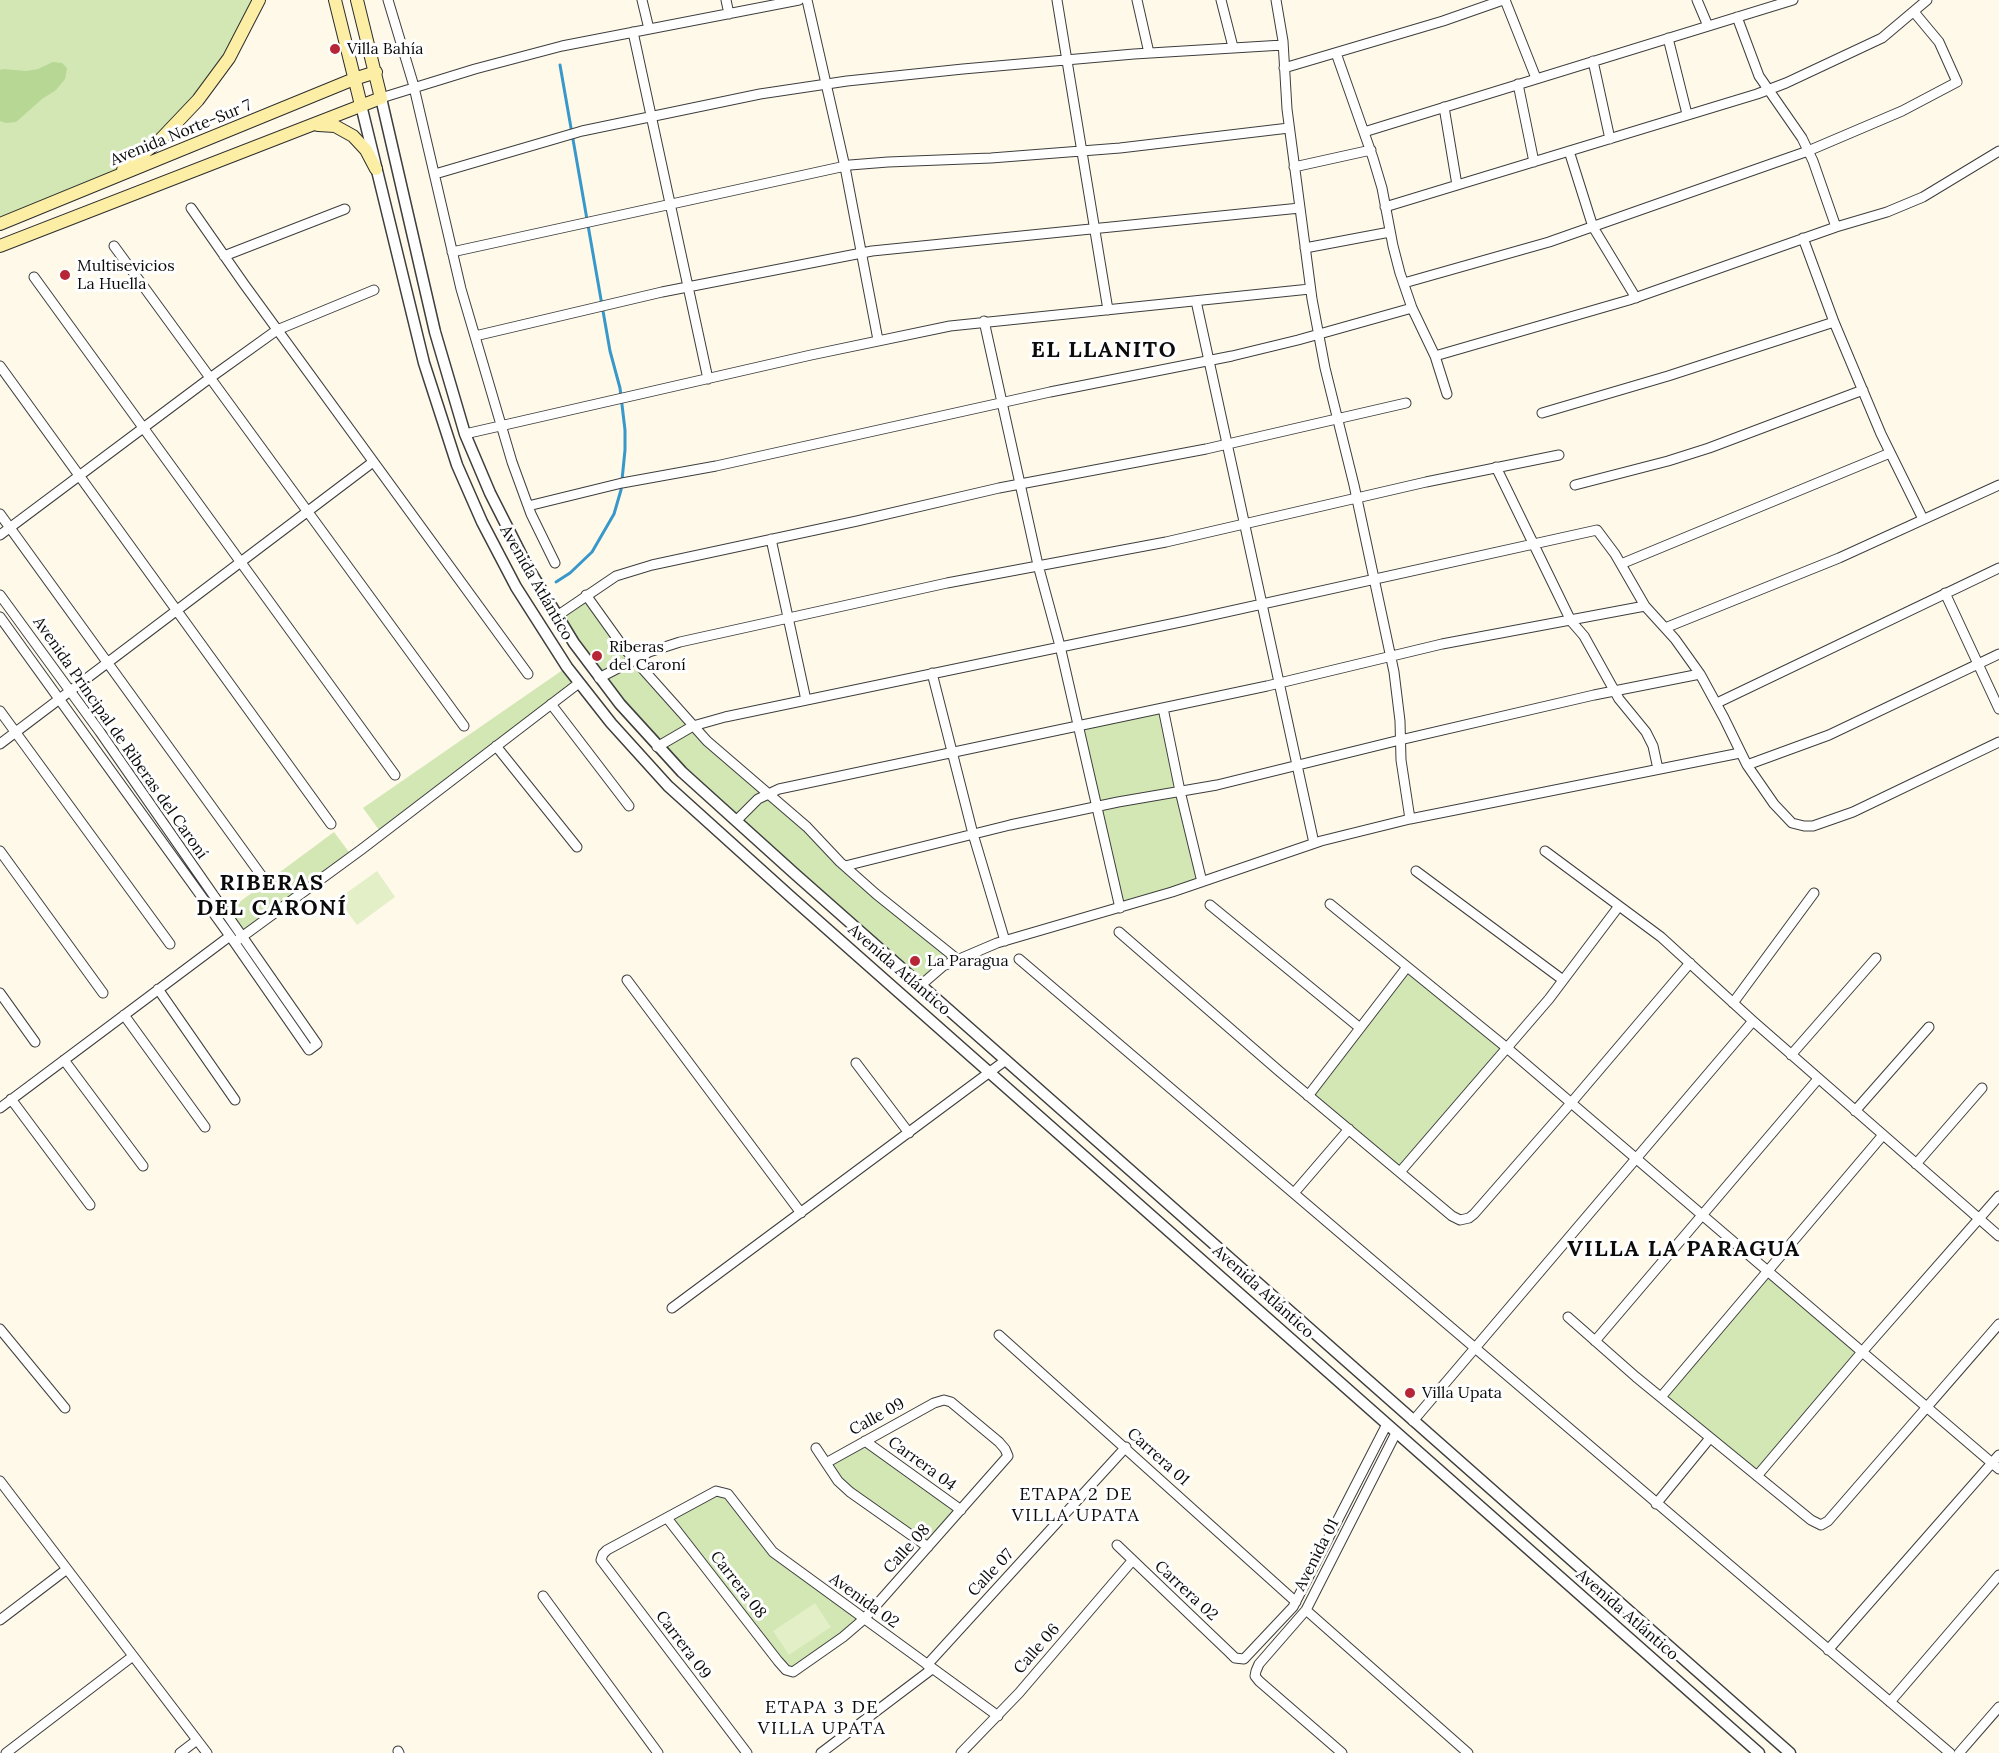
<!DOCTYPE html>
<html>
<head>
<meta charset="utf-8">
<style>
	body { margin:0 }
	canvas { display:block; background:#fff9e9 }
</style>
</head>
<body>
<canvas width="1999" height="1753"></canvas>
<script>
const ctx = document.querySelector('canvas').getContext('2d');
ctx.lineJoin = 'round';
function fillPath(path, color) {
  ctx.fillStyle = color;
  ctx.fill(path, 'evenodd');
}
function shape(rows) {
  const path = new Path2D();
  for (const r of rows) {
    path.moveTo(r[0], r[1]);
    for (let i = 2; i < r.length; i += 2) path.lineTo(r[i], r[i + 1]);
  }
  return path;
}
function trace(path, color, width, dash) {
  ctx.strokeStyle = color;
  ctx.lineWidth = width;
  ctx.lineCap = dash ? 'butt' : 'round';
  ctx.setLineDash(dash || []);
  ctx.stroke(path);
}
function write(font, color, halo, rows, align = 'center') {
  ctx.font = font + ' Lora,serif';
  ctx.lineWidth = 6;
  ctx.setLineDash([]);
  ctx.textBaseline = 'middle';
  ctx.strokeStyle = halo;
  ctx.fillStyle = color;
  for (const [text, x, y, turn = 0] of rows) {
    ctx.save();
    ctx.translate(x, y);
    ctx.rotate((+turn || 0) * Math.PI / 180);
    ctx.textAlign = isNaN(turn) ? turn : align;
    if (halo) ctx.strokeText(text, 0, 0);
    ctx.fillText(text, 0, 0);
    ctx.restore();
  }
}
fillPath(shape([
	[0,0,259,0,198,100,107,181,0,224],
	[586,595,686,719,840,862,957,959,921,985,657,747,557,616],
	[567,667,579,683,382,834,363,808],
	[1163,708,1202,882,1120,908,1078,726],
	[334,832,352,856,243,937,226,912],
	[1407,967,1507,1048,1400,1172,1308,1096],
	[1766,1271,1862,1352,1757,1476,1661,1397],
	[865,1441,961,1510,928,1547,863,1502,826,1463],
	[720,1491,766,1544,864,1619,793,1672,667,1518]
]), '#d2e7b4');
fillPath(shape([
	[53,62,62,63,67,68,65,79,56,90,42,99,16,122,6,123,0,121,0,70,3,69,26,71,38,69]
]), '#b6d894');
fillPath(shape([
	[377,871,395,897,357,925,338,899],
	[815,1603,831,1627,789,1655,773,1631]
]), '#e3efc6');
trace(shape([
	[556,582,570,573,592,552,614,514,621,490,625,450,625,430,620,388,610,351,560,65]
]), '#3898ca', 3);
const minor = shape([
	[388,0,413,83,461,289,512,462,531,514,555,563],
	[642,0,649,29],
	[726,0,729,14],
	[807,0,845,167,878,340],
	[1057,0,1108,310],
	[1137,0,1149,53],
	[1221,0,1233,47],
	[1276,0,1283,41,1287,109,1312,299,1325,368,1354,485,1394,672,1400,721,1401,760,1410,819],
	[1505,0,1536,78],
	[1697,0,1708,26],
	[1737,17,1759,76,1802,138,1813,161,1836,227],
	[633,32,708,379],
	[1668,38,1687,114],
	[1336,53,1373,158,1382,188,1393,246,1400,273,1412,308,1435,356,1447,394],
	[1593,61,1610,139],
	[1284,68,1443,21,1503,0],
	[1518,84,1534,162],
	[381,98,475,69,562,46,799,0],
	[1444,107,1457,185],
	[1364,132,1793,0],
	[1569,151,1593,227,1636,298],
	[1294,167,1371,150],
	[435,174,582,131,760,94,847,81,963,69,1134,54,1283,45],
	[1385,207,1757,94,1786,83,1882,38,1927,0],
	[191,208,244,284,528,674],
	[1803,238,1834,322,1881,434,1923,519],
	[114,246,464,726],
	[1305,248,1390,232],
	[452,252,850,165,888,162,991,158,1120,148,1289,128],
	[224,256,345,209],
	[34,277,395,775],
	[1404,283,1549,242,1808,151,1902,111,1957,82,1939,42,1914,12],
	[1196,301,1314,843],
	[984,321,1038,565,1060,646,1120,908],
	[475,336,662,292,872,251,1300,208],
	[1435,356,1629,300,1836,227,1887,212,1923,197,1999,151],
	[0,366,331,824],
	[1542,413,1668,376,1834,322],
	[465,434,811,355,950,326,1310,289],
	[1496,467,1571,621,1584,636,1619,699,1646,732,1653,746,1658,769],
	[1575,485,1668,461,1709,448,1863,390],
	[528,506,622,483,716,466,1050,392,1232,356,1298,340,1412,308],
	[0,514,261,875],
	[0,535,210,378,277,330,374,290],
	[771,539,806,700],
	[1621,564,1890,453],
	[1945,593,1999,709],
	[0,595,100,732,317,1044,309,1050,230,936,0,617],
	[586,595,624,648,707,741,807,827,840,862,876,894,957,959],
	[557,616,616,576,652,565,857,521,999,488,1206,449,1406,403],
	[1665,628,1839,558,1999,485],
	[932,673,973,834,1005,941],
	[599,678,649,652,680,642,947,583,1166,542,1426,482,1559,455],
	[1717,703,1999,568],
	[551,704,629,806],
	[1163,708,1180,791,1202,882],
	[0,711,170,944],
	[0,744,373,462],
	[496,746,577,847],
	[657,747,693,726,725,717,1190,620,1597,530,1615,554,1645,606,1675,639,1700,674,1724,718,1747,765,1774,804,1792,823,1804,826,1813,826,1853,812,1999,742],
	[1747,765,1829,735,1999,654],
	[736,821,758,799,779,789,1267,686,1442,644,1645,606],
	[0,851,103,993],
	[1545,851,1661,937,1753,1021,1999,1236],
	[845,866,1010,825,1118,802,1217,785,1400,740,1594,695,1700,674],
	[1416,871,1563,980],
	[1330,904,1507,1048,1999,1469],
	[1210,905,1360,1028],
	[1119,932,1279,1071,1452,1216,1460,1220,1469,1218,1474,1214,1571,1103,1690,963],
	[239,939,362,849,579,683],
	[1019,959,1950,1753],
	[627,980,801,1213],
	[921,985,943,966,997,943,1172,892,1321,841,1410,819,1740,753],
	[158,989,235,1100],
	[0,993,35,1042],
	[1733,1003,1814,893],
	[124,1015,205,1127],
	[1791,1055,1876,958],
	[64,1060,143,1166],
	[856,1063,909,1133],
	[1308,1096,1407,967],
	[11,1099,90,1205],
	[0,1108,230,936],
	[1855,1111,1929,1027],
	[1916,1164,1982,1088],
	[1400,1172,1549,999,1619,906],
	[1294,1193,1349,1129],
	[672,1308,1006,1060],
	[1568,1317,1636,1377,1811,1520,1821,1525,1828,1521,1999,1324],
	[0,1329,65,1408],
	[999,1335,1296,1602],
	[1595,1341,1818,1079],
	[1661,1397,1883,1135],
	[1413,1421,1753,1021],
	[865,1441,961,1510],
	[816,1448,838,1481,850,1492,928,1547],
	[1757,1476,1862,1352,1999,1196],
	[0,1481,207,1753],
	[1656,1504,1710,1438],
	[667,1518,778,1661,786,1670,793,1672,843,1637,864,1619,1008,1456,1005,1449,999,1442,951,1402,944,1400,934,1403,826,1463],
	[1117,1545,1230,1653,1235,1658,1244,1659,1293,1607,1387,1424],
	[543,1596,658,1753],
	[1306,1610,1468,1753],
	[0,1620,67,1569],
	[1828,1650,1999,1455],
	[927,1665,1126,1447],
	[1890,1702,1999,1575],
	[398,1751,399,1753],
	[6,1753,133,1656],
	[180,1753,197,1740],
	[747,1753,601,1560,603,1554,607,1550,716,1491,728,1494,773,1552,998,1716],
	[821,1753,932,1669],
	[961,1753,1019,1693,1132,1561],
	[1342,1753,1259,1681,1255,1676,1256,1671,1259,1664,1306,1610,1396,1433],
	[1959,1753,1999,1707]
]);
const tertiary = shape([
	[381,98,435,332,465,434,490,493,527,566,574,643,620,704,682,772,795,874,1790,1753],
	[361,105,424,363,457,465,482,522,516,587,567,667,611,723,668,786,791,897,1759,1753]
]);
const secondary = shape([
	[335,0,361,105],
	[318,125,335,126,353,136,366,150,376,169],
	[123,170,161,139,198,100,229,58,259,0],
	[0,224,354,79,376,72],
	[0,246,381,98,357,0]
]);
trace(minor, '#3e3e3e', 11);
trace(tertiary, '#3e3e3e', 13);
trace(secondary, '#2d2d2d', 14);
trace(minor, '#fff', 9);
trace(tertiary, '#fff', 10);
trace(secondary, '#fdeea5', 12);
for (const [x, y, r, color] of [
	[335,49,6,"#b72636"],
	[65,275,6,"#b72636"],
	[597,656,6,"#b72636"],
	[915,961,6,"#b72636"],
	[1410,1393,6,"#b72636"]
]) {
  const dot = new Path2D();
  dot.arc(x, y, r, 0, 2 * Math.PI);
  ctx.fillStyle = color;
  ctx.fill(dot);
  trace(dot, '#fff', 2);
}
write('16px', '#0b0b0b', '#fff', [
	["Villa Bahía",347,49],
	["Multisevicios",77,266],
	["La Huella",77,284],
	["Riberas",609,647],
	["del Caroní",609,665],
	["La Paragua",927,961],
	["Villa Upata",1422,1393]
], 'left');
write('16px', '#0b0b0b', '#fff', [
	["Avenida Norte-Sur 7",181,133,-22],
	["Avenida Atlántico",536,583,60],
	["Avenida Principal de Riberas del Caroní",120,738,55],
	["Avenida Atlántico",899,970,41],
	["Avenida Atlántico",1263,1292,42],
	["Calle 09",877,1417,-29],
	["Carrera 01",1158,1457,42],
	["Carrera 04",922,1464,36],
	["Calle 08",907,1549,-48],
	["Avenida 01",1317,1555,-63],
	["Calle 07",991,1573,-47],
	["Carrera 08",738,1585,52],
	["Carrera 02",1186,1591,43],
	["Avenida 02",864,1601,36],
	["Avenida Atlántico",1627,1615,41],
	["Carrera 09",683,1645,53],
	["Calle 06",1037,1649,-49]
]);
ctx.letterSpacing = '1.5px';
write('18px', '#0b0b0b', '#fff', [
	["ETAPA 2 DE",1076,1495],
	["VILLA UPATA",1076,1516],
	["ETAPA 3 DE",822,1708],
	["VILLA UPATA",822,1729]
]);
ctx.letterSpacing = '0px';
ctx.letterSpacing = '1.5px';
write('bold 22px', '#0b0b0b', '#fff', [
	["EL LLANITO",1104,351],
	["RIBERAS",272,884],
	["DEL CARONÍ",272,909],
	["VILLA LA PARAGUA",1684,1250]
]);
ctx.letterSpacing = '0px';
</script>
</body>
</html>
